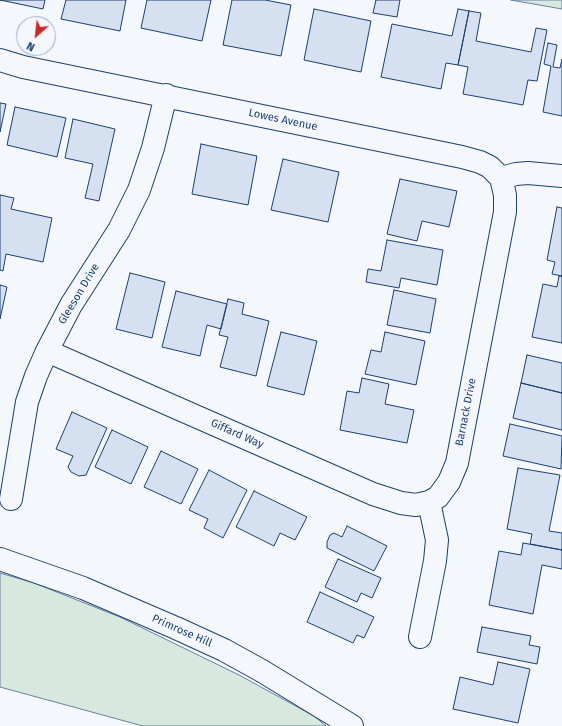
<!DOCTYPE html>
<html>
<head>
<meta charset="utf-8">
<style>
	body { margin:0 }
	#map { position:relative; width:562px; height:726px; overflow:hidden; background:#f4f7fb; font-family:"Fira Sans",sans-serif }
	canvas { display:block }
	.north { position:absolute; left:16px; top:16px; width:40px; height:40px; box-sizing:border-box; background:#f4f7fb; border:1px solid #9eadc5; border-radius:50%; rotate:207deg; font-size:11px; font-weight:700; line-height:16px; text-align:center; color:#1d3f73 }
	.north::after { content:''; display:block; margin:auto; width:14px; height:18px; background:#c62828; clip-path:polygon(50% 0,100% 100%,50% 72%,0 100%) }
</style>
</head>
<body>
<div id="map">
<canvas width="562" height="726"></canvas>
<div class="north">N</div>
</div>
<script>
const ctx = document.querySelector('canvas').getContext('2d');
ctx.lineJoin = 'round';
function fillPath(path, color) {
  ctx.fillStyle = color;
  ctx.fill(path, 'evenodd');
}
function shape(rows) {
  const path = new Path2D();
  for (const r of rows) {
    path.moveTo(r[0], r[1]);
    for (let i = 2; i < r.length; i += 2) path.lineTo(r[i], r[i + 1]);
  }
  return path;
}
function trace(path, color, width, dash) {
  ctx.strokeStyle = color;
  ctx.lineWidth = width;
  ctx.lineCap = dash ? 'butt' : 'round';
  ctx.setLineDash(dash || []);
  ctx.stroke(path);
}
function write(font, color, halo, rows, align = 'center') {
  ctx.font = font + ' "Fira Sans",sans-serif';
  ctx.lineWidth = 3;
  ctx.setLineDash([]);
  ctx.textBaseline = 'middle';
  ctx.strokeStyle = halo;
  ctx.fillStyle = color;
  for (const [text, x, y, turn = 0] of rows) {
    ctx.save();
    ctx.translate(x, y);
    ctx.rotate((+turn || 0) * Math.PI / 180);
    ctx.textAlign = isNaN(turn) ? turn : align;
    if (halo) ctx.strokeText(text, 0, 0);
    ctx.fillText(text, 0, 0);
    ctx.restore();
  }
}
const green = shape([
	[511,0,562,0,562,9,511,0],
	[0,573,34,583,120,617,239,675,314,716,326,726,143,726,0,687,0,573]
]);
fillPath(green, '#d7e8df');
trace(green, '#687fa3', 1);
const building = shape([
	[0,0,45,0,43,9,0,0],
	[66,0,126,0,120,31,61,19,66,0],
	[147,0,211,0,202,41,141,28,147,0],
	[232,0,265,0,291,5,281,56,223,45,232,0],
	[376,0,400,0,397,17,373,13,376,0],
	[314,9,371,21,361,72,304,60,314,9],
	[458,9,469,11,458,65,446,63,441,89,381,77,392,24,452,36,458,9],
	[469,11,481,13,476,41,531,52,536,28,547,30,537,81,528,80,523,105,463,94,468,67,458,65,469,11],
	[548,43,557,45,553,67,560,68,562,59,562,116,543,112,551,66,544,64,548,43],
	[0,103,6,104,0,132,0,103],
	[15,107,66,118,57,157,7,145,15,107],
	[73,119,115,129,99,201,85,198,93,164,65,158,73,119],
	[201,144,257,156,248,205,192,194,201,144],
	[283,159,339,172,328,222,271,210,283,159],
	[400,179,457,191,449,227,422,221,417,241,387,234,400,179],
	[0,195,14,198,11,209,52,218,43,262,6,254,3,271,0,270,0,195],
	[557,207,562,208,562,276,552,274,555,262,547,260,557,207],
	[387,240,443,250,437,285,401,278,399,288,366,282,368,269,381,271,387,240],
	[130,273,165,282,152,338,116,329,130,273],
	[559,276,562,276,562,343,532,337,543,284,557,287,559,276],
	[0,285,7,287,0,319,0,285],
	[394,290,436,299,430,333,387,325,394,290],
	[176,291,227,304,221,329,207,325,200,356,162,347,176,291],
	[228,299,244,303,242,314,269,321,256,376,220,367,228,337,219,335,228,299],
	[281,332,317,341,304,395,267,386,281,332],
	[385,332,425,341,416,385,365,374,371,350,381,352,385,332],
	[527,355,562,363,562,393,521,383,527,355],
	[362,378,389,384,385,404,414,410,407,443,340,430,347,391,359,393,362,378],
	[521,383,562,393,562,430,513,418,521,383],
	[72,412,107,428,86,475,79,476,71,472,68,467,73,456,56,449,72,412],
	[510,424,562,436,561,469,503,456,510,424],
	[112,430,148,447,131,484,95,467,112,430],
	[161,451,198,469,181,504,144,487,161,451],
	[518,468,560,475,549,531,562,533,562,550,530,544,532,534,507,529,518,468],
	[209,470,247,490,223,538,204,528,208,519,189,510,209,470],
	[254,491,307,517,295,540,280,533,274,546,236,527,254,491],
	[347,526,387,546,374,571,327,548,327,542,330,535,334,533,342,537,347,526],
	[523,543,562,550,562,569,542,565,533,614,489,605,499,551,521,555,523,543],
	[338,559,381,578,372,598,361,593,357,602,325,587,338,559],
	[320,592,374,617,364,638,357,635,353,643,307,622,320,592],
	[482,627,531,636,529,645,540,647,537,664,477,652,482,627],
	[498,662,530,669,518,723,453,709,460,677,493,685,498,662]
]);
fillPath(building, '#d5e0f0');
trace(building, '#1d3f73', 1);
const minor = shape([
	[0,60,23,67,462,157,480,162,490,167,501,178],
	[501,178,516,174,528,173,562,176],
	[47,351,373,494,401,503,416,505,429,502,438,497,449,482,457,463,505,212,505,195,501,178],
	[11,499,27,402,36,376,47,351,71,305,119,230,139,190,153,148,166,95],
	[420,637,435,561,437,540,429,502]
]);
const tertiary = shape([
	[0,559,83,588,176,628,224,650,262,671,352,726]
]);
trace(minor, '#1d3f73', 24);
trace(tertiary, '#1d3f73', 24);
trace(minor, '#f4f7fb', 22);
trace(tertiary, '#f4f7fb', 22);
write('11px', '#1d3f73', '#f4f7fb', [
	["Lowes Avenue",283,120,12],
	["Gleeson Drive",79,294,-59],
	["Barnack Drive",466,412,-79],
	["Giffard Way",237,434,24],
	["Primrose Hill",182,631,24]
]);
</script>
</body>
</html>
